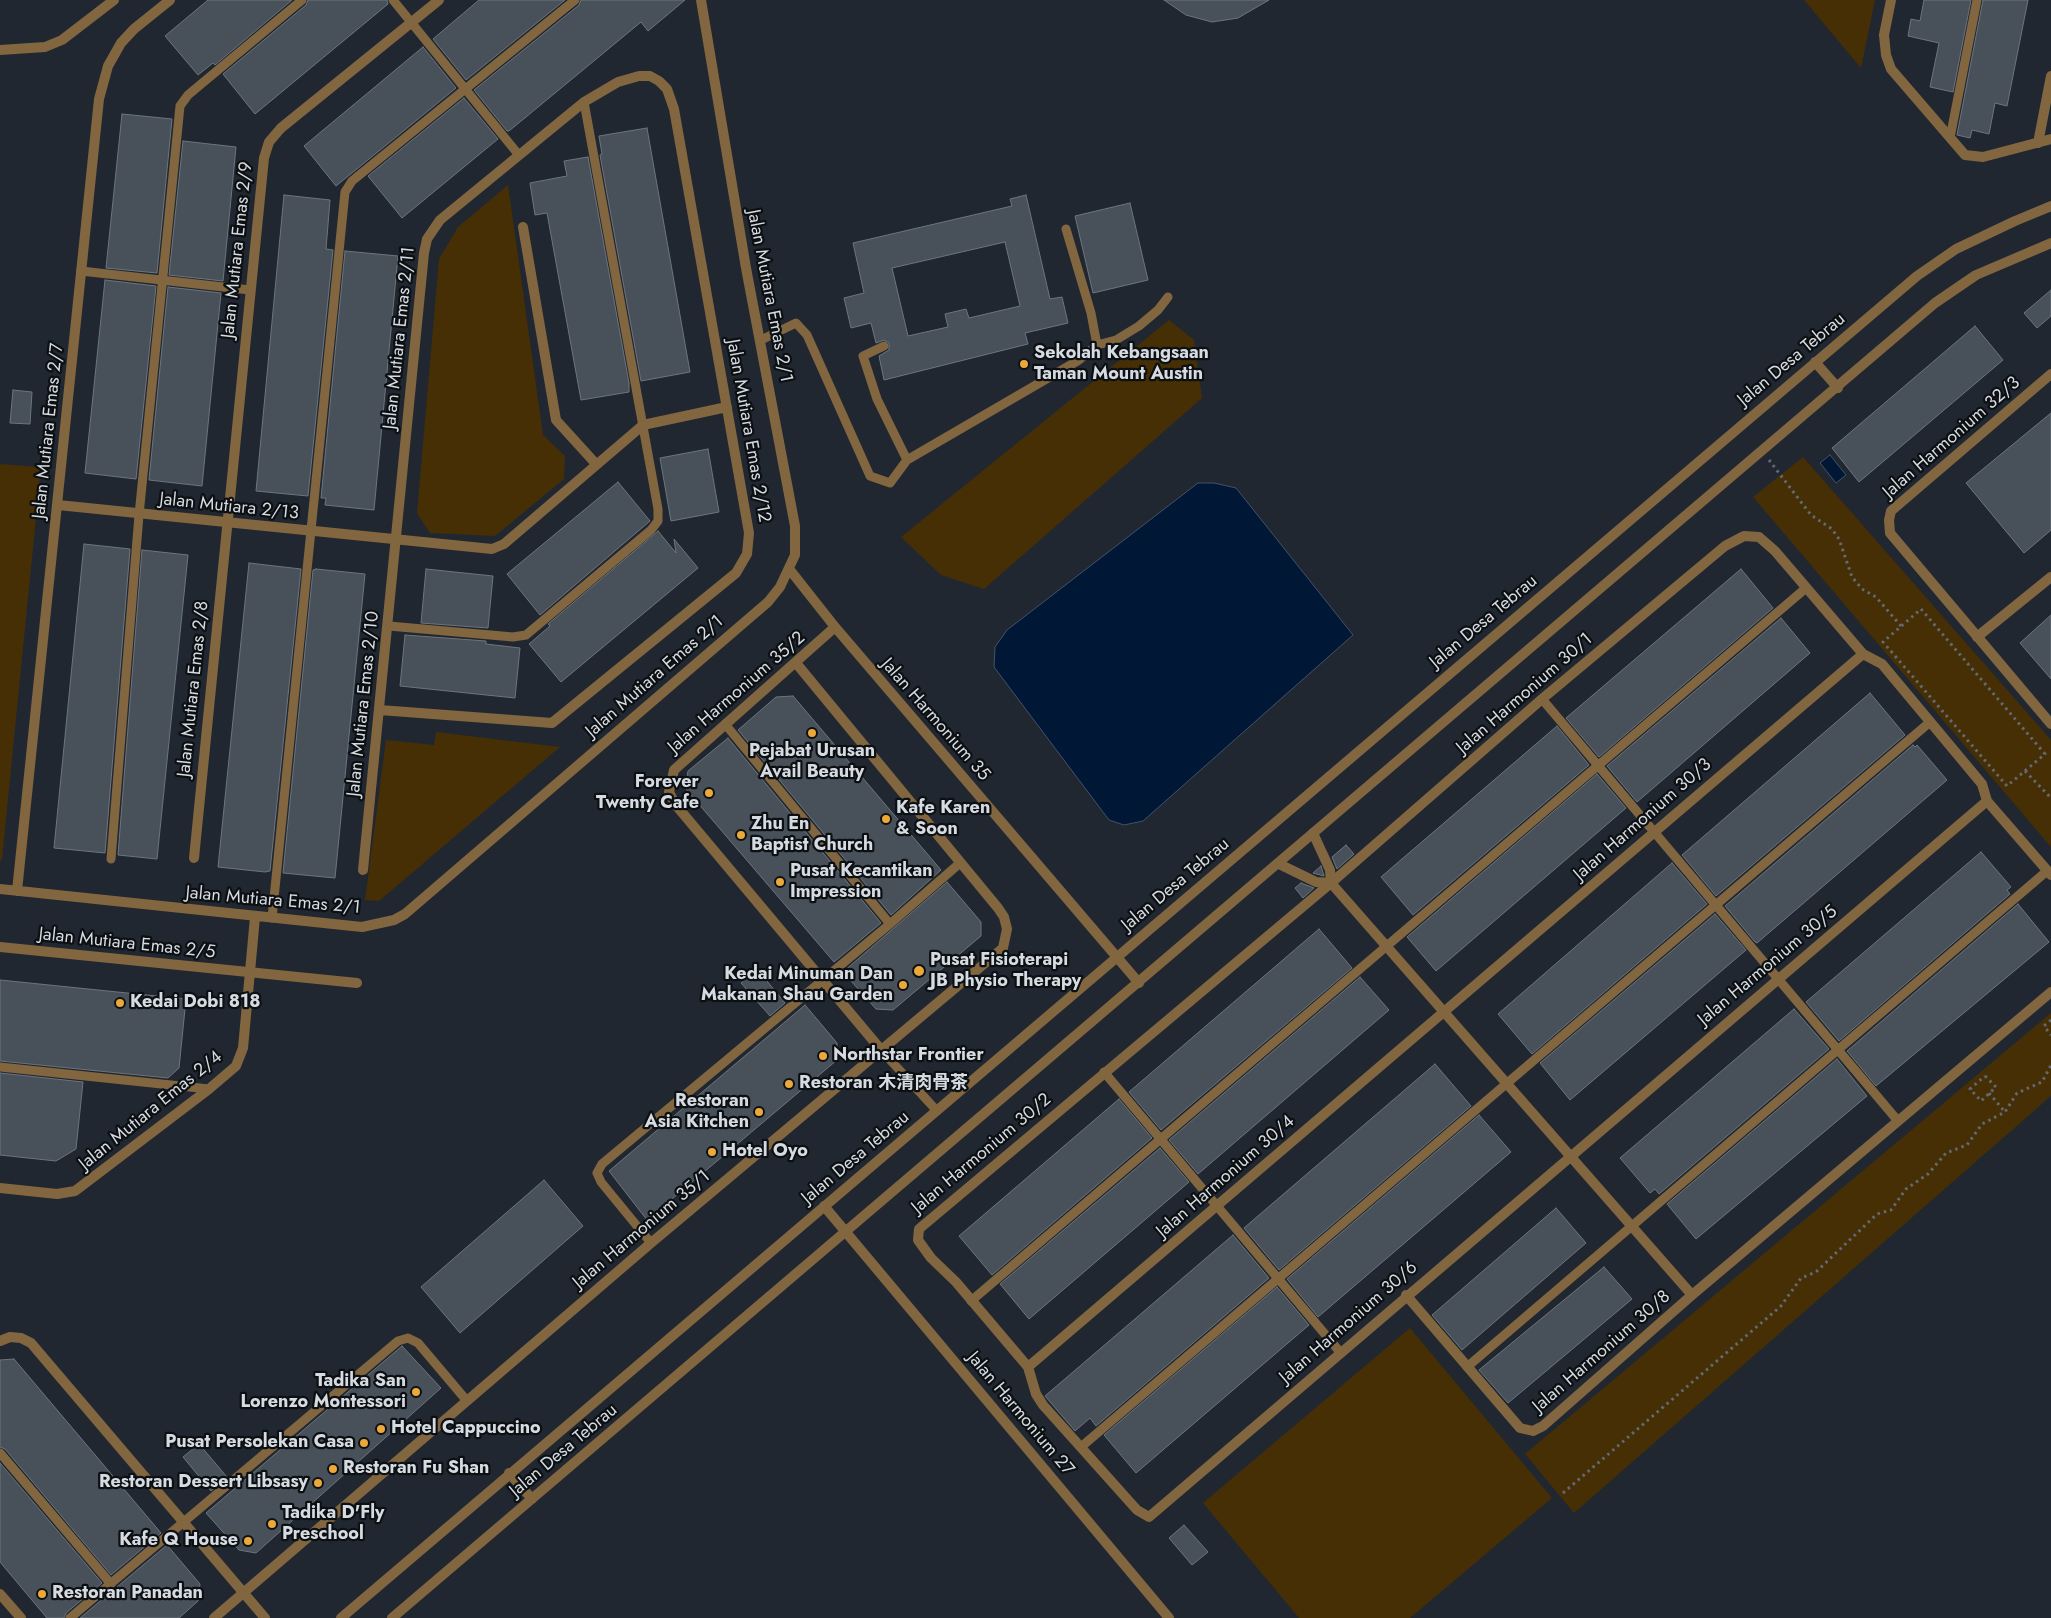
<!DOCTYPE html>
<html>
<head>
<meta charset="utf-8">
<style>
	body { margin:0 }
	canvas { display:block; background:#202730 }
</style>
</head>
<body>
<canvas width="2051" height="1618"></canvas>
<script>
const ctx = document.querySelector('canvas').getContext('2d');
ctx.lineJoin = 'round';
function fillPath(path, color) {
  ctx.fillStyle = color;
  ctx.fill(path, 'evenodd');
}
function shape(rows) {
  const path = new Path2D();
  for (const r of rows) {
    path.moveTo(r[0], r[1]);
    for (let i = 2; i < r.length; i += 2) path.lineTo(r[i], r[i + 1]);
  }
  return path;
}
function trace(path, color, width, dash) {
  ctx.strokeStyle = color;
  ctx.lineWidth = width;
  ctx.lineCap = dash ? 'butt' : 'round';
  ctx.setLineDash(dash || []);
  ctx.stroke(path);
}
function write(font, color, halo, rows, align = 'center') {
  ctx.font = font + ' Jost,"Noto Sans SC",sans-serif';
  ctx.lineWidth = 4.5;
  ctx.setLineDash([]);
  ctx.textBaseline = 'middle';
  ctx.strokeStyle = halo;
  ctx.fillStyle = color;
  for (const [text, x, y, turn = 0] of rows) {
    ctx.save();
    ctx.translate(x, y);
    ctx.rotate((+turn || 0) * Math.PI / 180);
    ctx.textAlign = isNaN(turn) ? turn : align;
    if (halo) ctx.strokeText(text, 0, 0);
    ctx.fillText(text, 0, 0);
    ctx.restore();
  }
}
fillPath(shape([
	[1804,0,1875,0,1861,68],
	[508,185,543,435,565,456,564,479,495,536,430,533,417,513,439,259,458,227],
	[1169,320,1194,340,1202,398,984,589,941,575,901,537],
	[1803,457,2051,740,2051,847,1753,497],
	[0,464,41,467,2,859,0,861],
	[436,732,560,747,379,901,365,900,386,740,434,745],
	[2051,1013,2051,1096,1574,1513,1525,1454],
	[1410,1328,1552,1498,1410,1618,1299,1618,1203,1503]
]), '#462e05');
const water = shape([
	[1830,455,1846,475,1836,483,1820,463,1830,455],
	[1198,483,1214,483,1236,488,1353,635,1143,821,1124,825,1109,820,994,667,995,647,1007,630,1198,483]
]);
fillPath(water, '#001736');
trace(water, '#405269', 1);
const building = shape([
	[208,0,292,0,215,65,213,63,198,75,165,36,208,0],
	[308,0,387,0,388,4,255,114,223,74,306,5,308,0],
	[479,0,565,0,466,80,433,39,479,0],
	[581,0,685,0,648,31,641,22,509,131,507,131,474,90,579,5,581,0],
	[1164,0,1269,0,1238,18,1212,22,1186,15,1164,0],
	[1924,0,1971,0,1953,92,1930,87,1939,43,1908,36,1911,19,1920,21,1924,0],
	[1983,0,2028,0,2007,106,1995,103,1989,134,1972,130,1970,138,1957,135,1983,0],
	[423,47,456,88,336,186,304,146,423,47],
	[464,98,498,139,402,218,368,176,464,98],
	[122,114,172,119,157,273,106,268,122,114],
	[647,128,690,372,641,381,600,155,602,154,599,136,647,128],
	[183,141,236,147,223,281,169,275,183,141],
	[588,157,629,383,629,392,581,400,547,213,535,215,530,183,567,176,564,161,588,157],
	[284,195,330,200,326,249,333,250,308,496,256,491,284,195],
	[1026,195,1050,299,1062,297,1068,323,1025,333,1028,344,884,380,879,356,889,350,889,343,884,340,876,343,871,323,851,328,844,298,864,293,853,243,1012,206,1010,199,1026,195],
	[1005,242,1020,306,969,318,966,309,945,314,948,327,908,336,892,268,1005,242],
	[1130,203,1148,280,1093,293,1075,216,1130,203],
	[345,251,398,256,374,510,325,505,326,498,321,498,345,251],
	[105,280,156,286,136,479,85,473,105,280],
	[168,287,221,293,202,486,149,480,168,287],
	[2051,290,2051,316,2037,328,2024,313,2051,290],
	[1975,326,2003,360,1859,482,1832,448,1975,326],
	[13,390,32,392,30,424,10,423,13,390],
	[2051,413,2051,530,2024,553,1966,483,2051,413],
	[708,449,719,512,671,521,660,458,708,449],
	[618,482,650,521,540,615,507,574,618,482],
	[658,531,676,553,674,539,698,568,561,682,529,644,550,626,548,624,658,531],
	[84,544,130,549,105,853,54,848,84,544],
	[142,550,188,555,157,859,118,855,142,550],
	[249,563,301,569,270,871,265,872,218,867,249,563],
	[316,569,365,574,335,878,283,873,313,570,316,569],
	[426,569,493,576,488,628,421,623,426,569],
	[1741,569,1773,608,1599,757,1566,718,1741,569],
	[2051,615,2051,679,2020,643,2051,615],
	[1781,618,1810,653,1637,802,1607,766,1781,618],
	[405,635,486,641,486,644,520,648,515,698,400,686,405,635],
	[1870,693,1905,735,1716,896,1682,855,1870,693],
	[793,696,941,870,891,915,738,730,776,697,793,696],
	[1557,726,1589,765,1413,915,1381,877,1557,726],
	[728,738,881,923,834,962,685,788,688,771,728,738],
	[1913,745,1915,747,1917,745,1947,780,1757,943,1755,942,1725,906,1913,745],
	[1597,774,1626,808,1436,971,1407,937,1597,774],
	[1346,845,1354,854,1337,869,1332,857,1346,845],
	[1981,852,2011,887,2007,890,2010,894,1839,1041,1806,1002,1981,852],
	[1672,863,1707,904,1532,1054,1498,1014,1672,863],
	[1321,866,1324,876,1313,873,1321,866],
	[947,882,981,922,981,936,893,1010,876,1009,843,972,947,882],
	[1301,883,1314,888,1303,898,1295,888,1301,883],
	[2018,904,2049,942,1876,1086,1847,1051,2018,904],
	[1715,914,1746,950,1570,1100,1540,1063,1715,914],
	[1319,929,1352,968,1161,1130,1129,1092,1319,929],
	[757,969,785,1003,770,1016,741,983,757,969],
	[1360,977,1389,1010,1198,1174,1169,1140,1360,977],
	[0,980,186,999,179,1068,168,1078,0,1061,0,980],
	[805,1005,837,1043,837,1060,647,1220,609,1171,805,1005],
	[1794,1009,1829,1049,1659,1194,1655,1189,1650,1193,1620,1158,1794,1009],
	[1837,1059,1867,1096,1696,1239,1667,1204,1837,1059],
	[1435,1064,1471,1106,1279,1270,1244,1228,1435,1064],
	[0,1073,83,1082,76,1149,56,1161,0,1155,0,1073],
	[1119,1099,1152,1138,992,1275,959,1236,1119,1099],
	[1479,1115,1511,1152,1318,1317,1287,1279,1479,1115],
	[1160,1148,1189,1182,1029,1319,1000,1284,1160,1148],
	[544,1180,583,1226,460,1333,421,1287,544,1180],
	[1556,1208,1586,1243,1462,1350,1432,1315,1556,1208],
	[1233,1235,1269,1278,1096,1426,1090,1418,1075,1431,1045,1396,1233,1235],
	[1604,1267,1632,1299,1508,1403,1479,1370,1604,1267],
	[1277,1287,1309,1325,1136,1473,1104,1435,1277,1287],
	[402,1346,441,1388,256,1553,239,1550,206,1513,402,1346],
	[14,1359,161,1533,111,1575,5,1449,0,1447,0,1360,14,1359],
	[199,1444,227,1477,211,1491,183,1457,199,1444],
	[0,1463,102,1583,66,1613,64,1618,47,1618,0,1562,0,1463],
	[1184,1525,1208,1552,1192,1565,1169,1538,1184,1525],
	[167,1545,200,1584,198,1601,179,1618,80,1618,167,1545]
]);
fillPath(building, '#48505a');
trace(building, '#6c757f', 1);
trace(shape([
	[1769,460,1811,515,1832,529,1839,539,1852,577,1862,589,1876,597,1901,626],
	[1921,609,2045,754,2007,786,1883,642,1921,609],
	[2025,771,2051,798],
	[2051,1020,2044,1026,2051,1035],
	[1985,1076,1996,1087,1981,1101,1970,1089,1985,1076],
	[1989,1093,2005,1112],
	[1563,1493,1781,1306,1801,1278,1816,1272,1877,1214,1891,1210,1906,1189,1928,1174,1946,1153,1967,1145,1982,1124,2005,1112,2017,1093,2042,1082,2051,1065]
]), '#636a72', 3, [2.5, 4]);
trace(shape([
	[393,0,518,154],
	[1950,138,1977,0],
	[81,271,250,290],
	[761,340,796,323,807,335,870,476,890,483,907,460,877,399,863,356,884,346],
	[1097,345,1116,340,1139,326,1158,310,1168,297],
	[907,460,1079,360,1097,345,1091,313,1066,229],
	[389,626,513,637,526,635,651,530,658,521,658,509,584,102],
	[1542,699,1898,1121],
	[725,724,890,924],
	[111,859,139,515,180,106,188,95,302,0],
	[272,918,345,192,352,181,575,0],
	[882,1051,937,1111],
	[0,1067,209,1089],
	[1104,1072,1340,1352],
	[651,1243,601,1182,597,1173,602,1164,890,924,960,863],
	[971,1301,1806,588],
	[1467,1367,2047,871],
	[1081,1447,1930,722],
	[0,1453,111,1584],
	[70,1618,398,1341,408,1338,418,1343,467,1401]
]), '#82663f', 9);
trace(shape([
	[1891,0,1884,35,1886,55,1891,69,1965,155,1983,157,2051,139],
	[0,50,45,47,62,40,114,0],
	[2038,143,2051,76],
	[523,227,556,420,596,464],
	[2051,374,1891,511,1889,520,1890,533,2051,724],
	[58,505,492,549,504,544,643,425,727,407],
	[790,570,835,627,1139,983],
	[835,627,674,770,669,792,675,804,882,1051],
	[1977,637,2051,577],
	[1987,801,1149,1517,1137,1510,1043,1405,1036,1394,1028,1367,956,1282,931,1258,918,1240,919,1229,1331,883,1542,699,1725,546,1744,536,1759,537,1775,551,1863,654,1882,664,1982,784,1987,801,2051,875],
	[1313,833,1330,870,1331,883,1692,1295],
	[194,858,264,158,269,142,281,128,439,0],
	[1279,864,1316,882,1331,883],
	[363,870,424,253,427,239,440,220,584,102,618,82,639,76,650,76,659,81,667,89,674,109,749,533,747,554,736,573,552,723,380,710],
	[0,889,362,927,394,920,405,914,768,602,780,587,795,555,795,526,746,268,701,0],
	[17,891,99,99,108,66,121,43,134,29,170,0],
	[0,947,357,983],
	[0,1188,57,1194,75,1191,209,1089,236,1066,243,1048,255,917],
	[1406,1295,1520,1428,1533,1431,1543,1426,1692,1295,2051,992],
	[0,1341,10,1337,21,1338,31,1343,265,1618],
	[1028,1367,1863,654],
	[0,1594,21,1618],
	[214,1618,651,1243,1003,948,1007,929,1004,917,998,908,796,663]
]), '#82663f', 10);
trace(shape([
	[1815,362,1838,388],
	[824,1206,1169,1618],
	[509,1473,532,1499],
	[341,1618,1917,276,1956,249,2015,221,2051,206],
	[392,1618,1935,303,1976,275,2051,243]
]), '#82663f', 10);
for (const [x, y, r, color] of [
	[1024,364,5,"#eca93a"],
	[812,733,5,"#eca93a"],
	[709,793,5,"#eca93a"],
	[886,819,5,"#eca93a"],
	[741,835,5,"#eca93a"],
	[780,882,5,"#eca93a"],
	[919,971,6,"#eca93a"],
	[903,985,5,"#eca93a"],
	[120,1003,5,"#eca93a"],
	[823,1056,5,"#eca93a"],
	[789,1084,5,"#eca93a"],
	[759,1112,5,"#eca93a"],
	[712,1152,5,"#eca93a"],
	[416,1392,5,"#eca93a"],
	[381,1429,5,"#eca93a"],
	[364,1443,5,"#eca93a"],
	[333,1469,5,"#eca93a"],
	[318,1483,5,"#eca93a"],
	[272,1524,5,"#eca93a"],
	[248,1541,5,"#eca93a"],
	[42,1594,5,"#eca93a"]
]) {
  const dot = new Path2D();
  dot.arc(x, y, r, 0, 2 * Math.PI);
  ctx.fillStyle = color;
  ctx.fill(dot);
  trace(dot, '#0c1013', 2);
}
write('18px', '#d6dbe1', '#0c1013', [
	["Jalan Mutiara Emas 2/9",238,250,-84],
	["Jalan Mutiara Emas 2/1",769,296,79],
	["Jalan Mutiara Emas 2/11",400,338,-84],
	["Jalan Desa Tebrau",1792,360,-40],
	["Jalan Mutiara Emas 2/7",49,431,-84],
	["Jalan Mutiara Emas 2/12",748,431,80],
	["Jalan Harmonium 32/3",1952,438,-41],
	["Jalan Mutiara 2/13",229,507,6],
	["Jalan Desa Tebrau",1484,622,-40],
	["Jalan Mutiara Emas 2/1",655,677,-41],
	["Jalan Mutiara Emas 2/8",194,689,-84],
	["Jalan Harmonium 35/2",737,693,-41],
	["Jalan Harmonium 30/1",1525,694,-41],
	["Jalan Mutiara Emas 2/10",364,704,-84],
	["Jalan Harmonium 35",935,720,49],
	["Jalan Harmonium 30/3",1643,820,-41],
	["Jalan Desa Tebrau",1176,885,-40],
	["Jalan Mutiara Emas 2/1",273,901,5],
	["Jalan Mutiara Emas 2/5",127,944,6],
	["Jalan Harmonium 30/5",1768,966,-40],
	["Jalan Mutiara Emas 2/4",151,1111,-39],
	["Jalan Harmonium 30/2",982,1154,-40],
	["Jalan Desa Tebrau",856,1158,-40],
	["Jalan Harmonium 30/4",1226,1177,-41],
	["Jalan Harmonium 35/1",642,1230,-40],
	["Jalan Harmonium 30/6",1349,1323,-41],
	["Jalan Harmonium 30/8",1602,1352,-41],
	["Jalan Harmonium 27",1020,1414,50],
	["Jalan Desa Tebrau",564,1451,-40]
]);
write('bold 18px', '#d6dbe1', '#0c1013', [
	["Sekolah Kebangsaan",1034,354],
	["Taman Mount Austin",1034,375],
	["Pejabat Urusan",812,752,"center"],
	["Avail Beauty",812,773,"center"],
	["Forever",699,783,"right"],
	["Twenty Cafe",699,804,"right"],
	["Kafe Karen",896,809],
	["& Soon",896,830],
	["Zhu En",751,825],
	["Baptist Church",751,846],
	["Pusat Kecantikan",790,872],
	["Impression",790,893],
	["Pusat Fisioterapi",930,961],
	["JB Physio Therapy",930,982],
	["Kedai Minuman Dan",893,975,"right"],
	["Makanan Shau Garden",893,996,"right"],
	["Kedai Dobi 818",130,1003],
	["Northstar Frontier",833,1056],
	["Restoran 木清肉骨茶",799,1084],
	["Restoran",749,1102,"right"],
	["Asia Kitchen",749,1123,"right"],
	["Hotel Oyo",722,1152],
	["Tadika San",406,1382,"right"],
	["Lorenzo Montessori",406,1403,"right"],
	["Hotel Cappuccino",391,1429],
	["Pusat Persolekan Casa",354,1443,"right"],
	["Restoran Fu Shan",343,1469],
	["Restoran Dessert Libsasy",308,1483,"right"],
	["Tadika D'Fly",282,1514],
	["Preschool",282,1535],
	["Kafe Q House",238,1541,"right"],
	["Restoran Panadan",52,1594]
], 'left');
</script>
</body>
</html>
